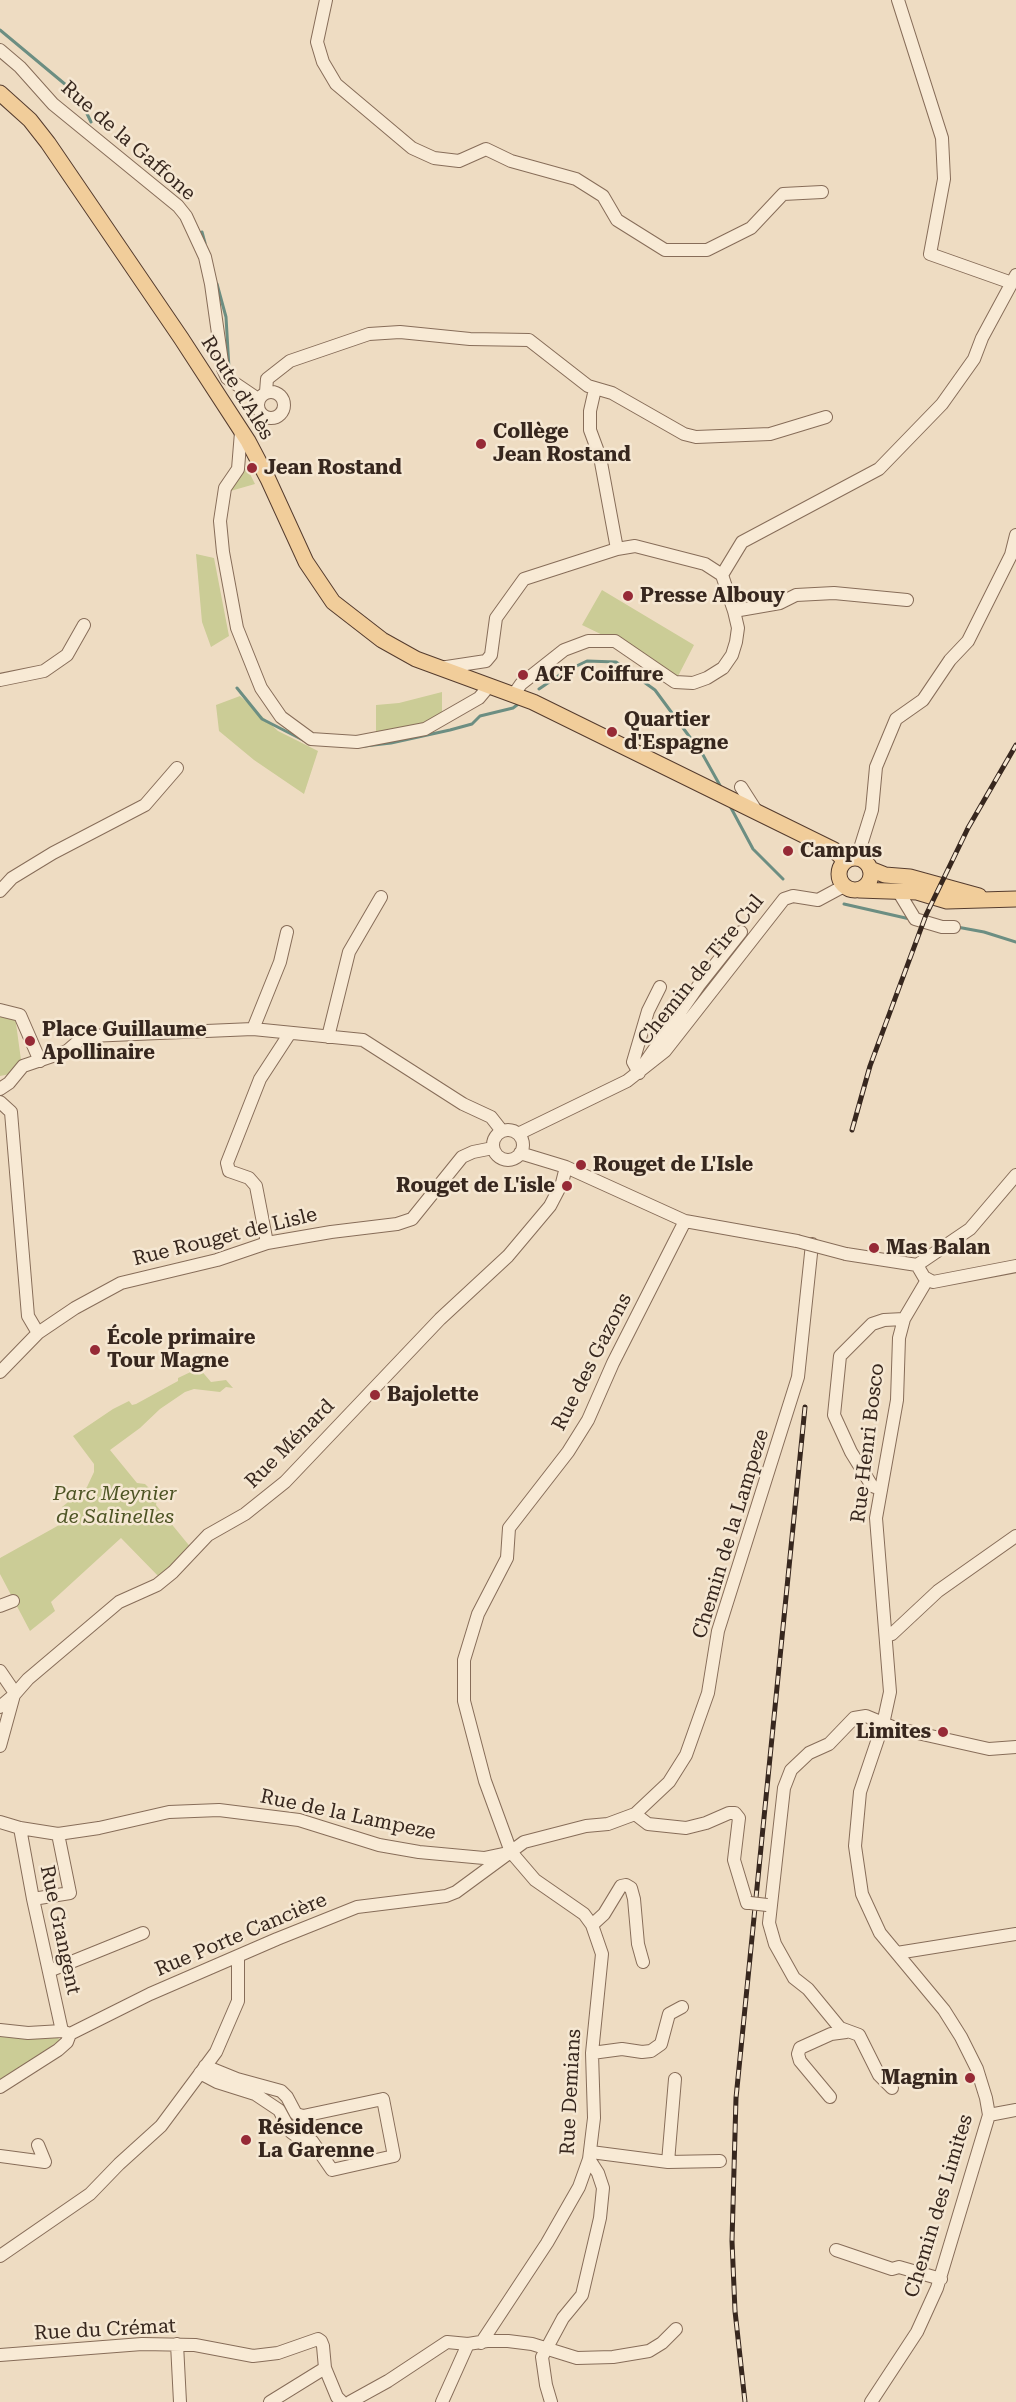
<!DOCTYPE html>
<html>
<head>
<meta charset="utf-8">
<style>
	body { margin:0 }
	canvas { display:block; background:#eedcc2 }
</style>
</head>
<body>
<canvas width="1016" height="2402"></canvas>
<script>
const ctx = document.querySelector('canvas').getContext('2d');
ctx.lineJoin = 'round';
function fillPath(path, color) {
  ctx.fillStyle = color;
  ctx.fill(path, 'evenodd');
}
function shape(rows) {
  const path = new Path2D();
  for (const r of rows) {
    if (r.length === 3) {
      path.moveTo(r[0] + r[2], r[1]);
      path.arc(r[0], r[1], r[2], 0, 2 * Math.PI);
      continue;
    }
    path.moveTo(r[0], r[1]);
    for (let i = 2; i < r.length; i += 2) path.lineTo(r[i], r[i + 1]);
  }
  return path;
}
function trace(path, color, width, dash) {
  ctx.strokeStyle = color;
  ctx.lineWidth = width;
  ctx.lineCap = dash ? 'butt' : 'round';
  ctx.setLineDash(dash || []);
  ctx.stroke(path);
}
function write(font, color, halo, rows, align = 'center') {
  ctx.font = font + ' "Roboto Serif",serif';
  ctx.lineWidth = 5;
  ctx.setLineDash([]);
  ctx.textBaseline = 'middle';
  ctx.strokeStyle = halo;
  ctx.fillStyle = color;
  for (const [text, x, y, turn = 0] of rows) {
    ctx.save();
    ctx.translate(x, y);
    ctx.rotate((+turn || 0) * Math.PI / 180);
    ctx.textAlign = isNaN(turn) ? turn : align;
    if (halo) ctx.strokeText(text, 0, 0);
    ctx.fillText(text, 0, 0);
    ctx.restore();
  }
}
fillPath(shape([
	[242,458,255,484,227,492],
	[196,554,214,558,229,636,211,647,202,622],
	[602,590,694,645,675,682,615,641,582,625],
	[442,692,442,718,402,732,376,734,376,705,399,703],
	[240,696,278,731,318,751,304,794,254,760,219,731,216,705],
	[0,1014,15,1016,21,1060,10,1074,0,1076],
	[199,1368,211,1382,226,1380,233,1388,226,1387,220,1392,194,1389,185,1392,160,1409,140,1428,110,1450,137,1483,145,1484,149,1488,157,1499,156,1505,192,1549,160,1578,121,1538,51,1602,55,1611,30,1631,0,1574,0,1558,61,1524,66,1516,62,1507,87,1487,94,1472,94,1464,73,1436,113,1409,129,1401,132,1405,136,1404,178,1381,178,1378],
	[0,2036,24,2039,58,2038,60,2040,0,2082]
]), '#cbcc96');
trace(shape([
	[0,30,78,95,91,122],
	[202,232,205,243],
	[217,284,226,317,229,368],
	[237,688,262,719,305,741],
	[539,689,564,672,587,661,616,662,655,690,703,755,722,789],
	[365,746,391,743,450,730,472,724,480,716,513,708,521,702],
	[730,806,753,849,783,879],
	[844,904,910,919],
	[957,927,984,932,1016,942]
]), '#6c8e82', 3);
const minor = shape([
	[326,0,317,42,323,62,336,84,412,148,434,158,459,161,486,149,511,161,576,179,603,196,617,220,665,250,707,250,751,228,783,194,822,192],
	[898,0,942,138,944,179,930,254,1012,283],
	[0,50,20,67,53,104,178,206,186,216,205,257,211,284,223,369,227,378,258,399],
	[595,389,590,411,590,430,600,457,617,549],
	[271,405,13],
	[266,392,267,379,290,361,369,334,400,332,470,339,529,340,588,386,612,393,684,434,696,437,770,434,826,417],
	[241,432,238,469,225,488,220,521,223,552,237,628,261,688,281,717,311,739,357,742,425,729,479,698,489,686],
	[734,611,780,603,796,595,834,593,907,600],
	[440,668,486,661,491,655,496,618,524,579,617,549,635,546,705,564,722,575,742,542,879,469,942,404,974,359,982,338,1016,275],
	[0,680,44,671,67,655,84,625],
	[514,694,521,684,564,650,588,641,615,641,675,682,693,683,707,678,723,668,732,655,736,642,738,628,734,611,722,575],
	[741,787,757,812],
	[857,858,872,810,876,767,896,719,923,700,950,660,968,641,1011,555,1016,535],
	[0,891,12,878,53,853,145,805,177,768],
	[898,891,915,919,942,927,954,927],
	[0,1010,20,1015,40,1061],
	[253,1029,280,962,287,932],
	[328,1037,349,952,381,897],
	[642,1067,699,985,741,932],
	[639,1073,633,1062,648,1011,660,987],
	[0,1089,9,1083,23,1066,67,1051,82,1038,89,1036,253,1029,363,1040,463,1104,491,1117,502,1131],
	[0,1102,11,1112,28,1316,38,1333],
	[508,1145,15],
	[518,1134,627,1081,665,1051,784,899,793,896,818,900,844,886],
	[520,1153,566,1167,685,1221,797,1241],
	[267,1243,256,1186,249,1178,229,1171,227,1163,260,1079,290,1033],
	[846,1254,917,1265],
	[917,1265,970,1229,1016,1175],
	[917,1265,924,1277,933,1282,1016,1266],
	[0,1372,38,1333,75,1308,121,1283,217,1260,267,1243,331,1232,397,1224,412,1219,462,1157,473,1152,493,1148],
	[880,1489,872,1486,851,1452,834,1415,840,1356,872,1324,884,1320,904,1319],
	[0,1606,13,1601],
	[886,1636,892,1634,938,1591,1016,1536],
	[0,1671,15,1693],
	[0,1707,14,1695,28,1679,119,1602,157,1585,173,1572,208,1535,245,1514,285,1482,440,1319,508,1256,550,1206,562,1183,566,1167],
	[0,1746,14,1695],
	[635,1814,669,1782,686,1755,708,1693,718,1631,798,1377,812,1244],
	[0,1822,20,1828,58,1834,99,1828,169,1812,219,1810,299,1820,379,1845,419,1852,484,1858,503,1854],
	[20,1828,33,1899,62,2031,70,2034],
	[33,1899,70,1893,58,1834],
	[592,1925,604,1914,621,1886,626,1885,631,1888,634,1899,638,1944,643,1962],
	[897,1953,1016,1934],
	[49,1971,143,1933],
	[0,2030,28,2033,62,2031],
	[592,2053,622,2049,642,2052,651,2051,661,2044,669,2014,682,2007],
	[200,2073,217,2082,255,2094,279,2110,291,2132,298,2137,312,2141,332,2170,394,2156,383,2099,303,2116,296,2114,287,2097,281,2091,237,2079,205,2066],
	[0,2087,58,2050,67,2042,70,2034,150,1994,277,1939,357,1907,446,1896,456,1892,524,1842,586,1826,608,1824,635,1814,648,1824,686,1828,706,1823,729,1813,735,1813,739,1818,734,1860,747,1903,750,1903],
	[892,2088,879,2075,859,2035,840,2028,808,1989,794,1978,775,1944,769,1923,784,1788,791,1770,809,1753,829,1744,854,1718,866,1716,895,1728,989,1749,1016,1747],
	[830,2097,800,2061,798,2054,800,2048,831,2034,846,2032],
	[989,2115,1016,2110],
	[591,2152,668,2162,720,2161],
	[0,2156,45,2162,38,2145],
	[668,2162,675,2079],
	[836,2250,892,2269,899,2267,941,2279],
	[0,2256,90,2194,119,2164,161,2126,216,2052,238,2001,238,1956],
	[481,2343,547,2243,579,2187,589,2159,594,2118,592,2053,602,1954,592,1925,584,1914,535,1880,511,1852,485,1781,464,1701,464,1660,478,1614,507,1558,509,1528,568,1452,588,1420,613,1363,685,1221],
	[177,2344,180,2402],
	[0,2355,142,2344,195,2345,253,2356,278,2353,318,2339,321,2341,323,2346,325,2368,337,2397,342,2402],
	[270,2402,325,2368],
	[350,2402,388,2381,447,2342,468,2344,487,2341,508,2341,532,2344,577,2358,613,2357,649,2351,662,2343,676,2329],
	[442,2402,468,2344],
	[551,2402,546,2385,542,2357,563,2318,582,2295,600,2218,603,2188,598,2173,589,2159],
	[871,2402,917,2332,937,2288,989,2115,986,2098,977,2069,961,2037,944,2010,880,1933,862,1894,855,1846,860,1792,883,1724,890,1692,876,1518,897,1400,899,1338,904,1319,927,1280]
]);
const major = shape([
	[0,93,30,120,48,143,181,338,248,441,268,479,306,562,333,602,382,640,416,659,533,702,834,850,845,861],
	[855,874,16],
	[870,869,885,875,910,877,979,896],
	[859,890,917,892,947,901,1016,899]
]);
trace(minor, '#876d59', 14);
trace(major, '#553c2e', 17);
trace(minor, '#f8ead5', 12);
trace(major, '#f1cd9a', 15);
const rail = shape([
	[852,1130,870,1066,926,915,968,828,1016,745],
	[745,2402,735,2311,732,2241,736,2098,805,1407]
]);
trace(rail, '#37271e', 5);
trace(rail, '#f5e7d2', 3, [9]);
const minorBridge = shape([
	[797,1241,846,1254],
	[750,1903,767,1905]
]);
trace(minorBridge, '#876d59', 14, []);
trace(minorBridge, '#f8ead5', 12);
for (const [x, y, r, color] of [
	[481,444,6,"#962a36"],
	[252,468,6,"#962a36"],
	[628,596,6,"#962a36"],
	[523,675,6,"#962a36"],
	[612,732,6,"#962a36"],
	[788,851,6,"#962a36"],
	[30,1041,6,"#962a36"],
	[581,1165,6,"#962a36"],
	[567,1186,6,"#962a36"],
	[874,1248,6,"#962a36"],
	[95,1350,6,"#962a36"],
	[375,1395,6,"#962a36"],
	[943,1732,6,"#962a36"],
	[970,2078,6,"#962a36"],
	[246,2140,6,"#962a36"]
]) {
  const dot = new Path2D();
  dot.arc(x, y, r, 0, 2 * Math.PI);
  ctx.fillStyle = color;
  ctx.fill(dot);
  trace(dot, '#f5e7d2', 2);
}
write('20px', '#37271e', '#f5e7d2', [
	["Rue de la Gaffone",128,141,41],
	["Route d'Alès",237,388,58],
	["Chemin de Tire Cul",701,970,-51],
	["Rue Rouget de Lisle",225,1237,-14],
	["Rue des Gazons",592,1362,-63],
	["Rue Henri Bosco",868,1443,-83],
	["Rue Ménard",290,1444,-45],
	["Chemin de la Lampeze",731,1534,-73],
	["Rue de la Lampeze",348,1815,12],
	["Rue Grangent",60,1930,78],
	["Rue Porte Cancière",241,1935,-23],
	["Rue Demians",571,2092,-87],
	["Chemin des Limites",939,2206,-73],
	["Rue du Crémat",105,2330,-3]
]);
write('bold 20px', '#37271e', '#f5e7d2', [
	["Collège",493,432],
	["Jean Rostand",493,455],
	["Jean Rostand",264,468],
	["Presse Albouy",640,596],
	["ACF Coiffure",535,675],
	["Quartier",624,720],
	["d'Espagne",624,743],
	["Campus",800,851],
	["Place Guillaume",42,1030],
	["Apollinaire",42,1053],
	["Rouget de L'Isle",593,1165],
	["Rouget de L'isle",555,1186,"right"],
	["Mas Balan",886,1248],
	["École primaire",107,1338],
	["Tour Magne",107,1361],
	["Bajolette",387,1395],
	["Limites",931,1732,"right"],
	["Magnin",958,2078,"right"],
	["Résidence",258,2128],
	["La Garenne",258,2151]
], 'left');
write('italic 20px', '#4d5424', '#f5e7d2', [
	["Parc Meynier",115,1494],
	["de Salinelles",115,1517]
]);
</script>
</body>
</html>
